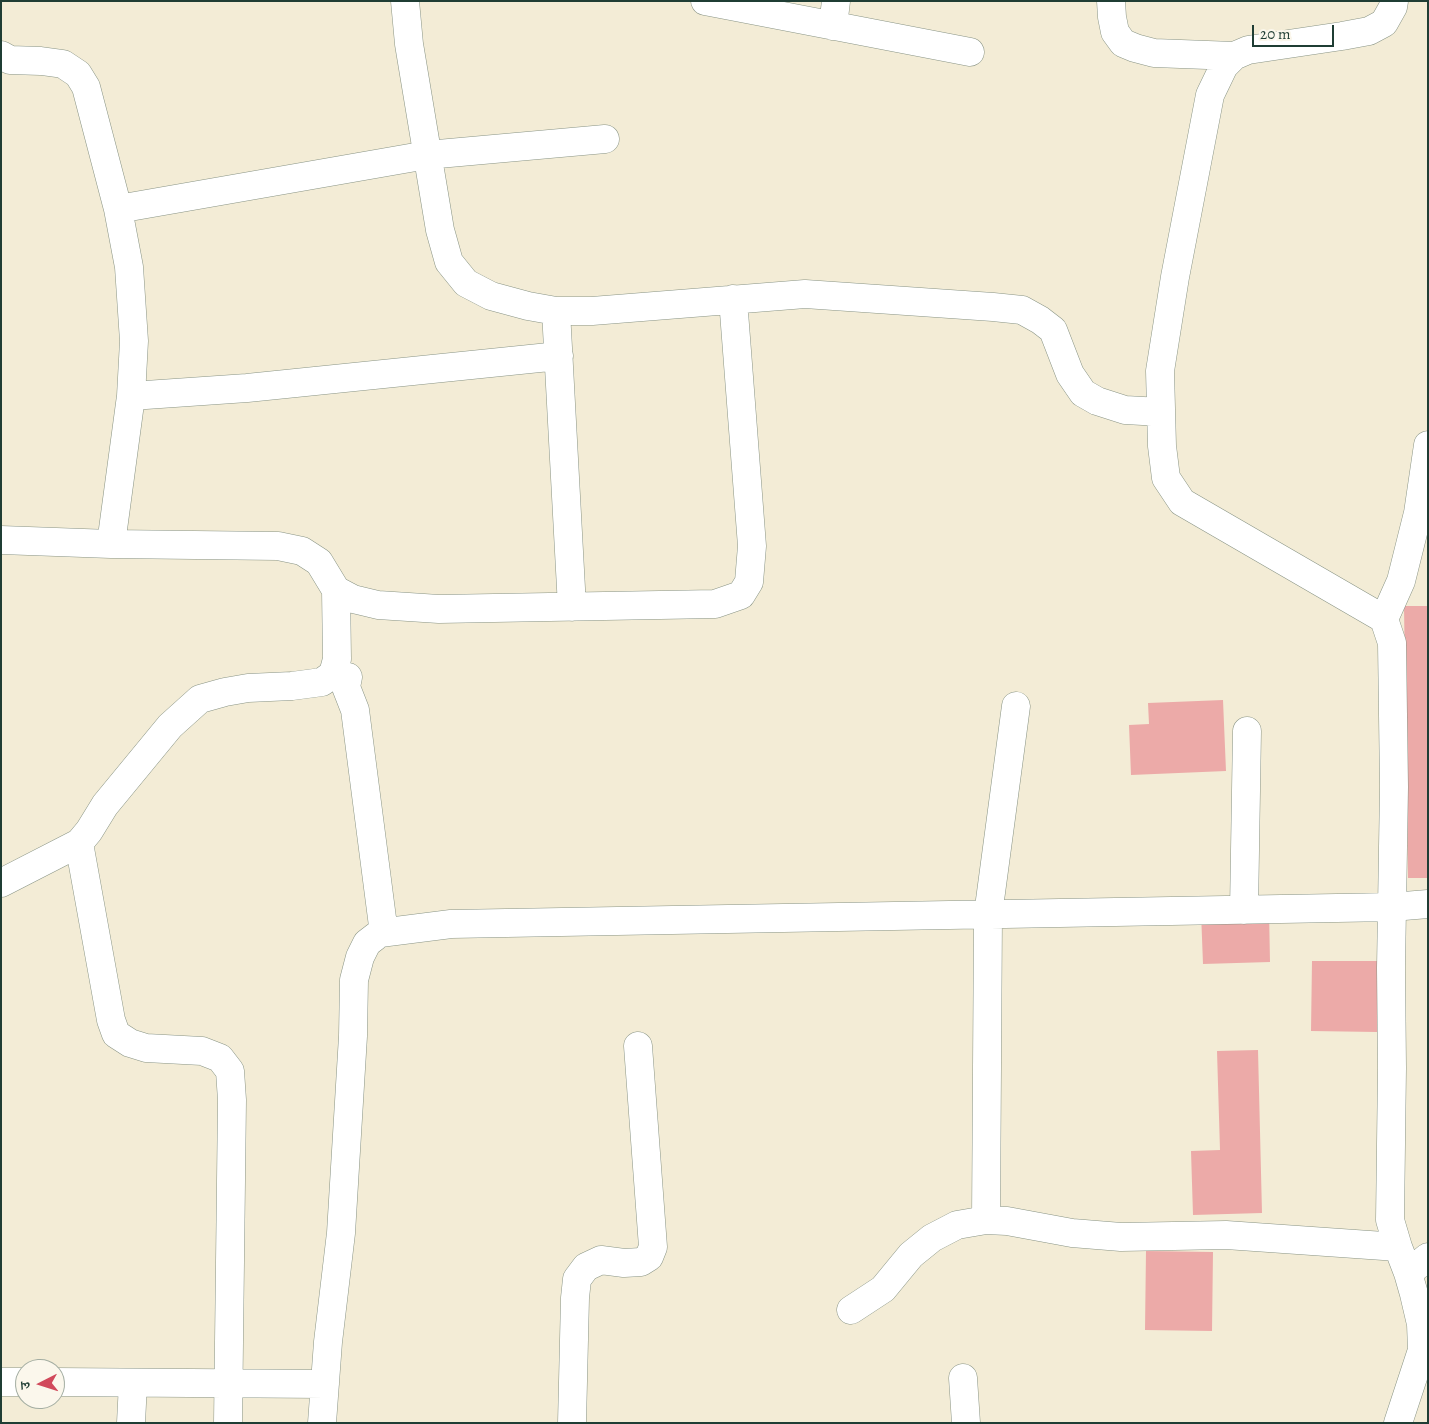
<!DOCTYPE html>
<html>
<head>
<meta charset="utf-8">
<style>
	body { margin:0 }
	#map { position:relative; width:1429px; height:1424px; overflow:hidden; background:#f3ecd6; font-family:Alegreya,"Noto Serif Devanagari",serif }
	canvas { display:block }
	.frame { position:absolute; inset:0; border:2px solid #1f3d34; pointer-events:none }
	.north { position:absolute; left:15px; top:1359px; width:50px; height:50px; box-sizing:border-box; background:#fbf7ec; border:1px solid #a3ada2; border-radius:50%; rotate:265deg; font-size:14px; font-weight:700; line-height:20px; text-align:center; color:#1f3d34 }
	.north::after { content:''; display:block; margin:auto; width:18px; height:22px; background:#d1495b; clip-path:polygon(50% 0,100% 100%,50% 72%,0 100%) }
	.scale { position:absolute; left:1252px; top:25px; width:82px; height:22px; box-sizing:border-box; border:2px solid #1f3d34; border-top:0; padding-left:6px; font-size:15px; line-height:18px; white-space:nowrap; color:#1f3d34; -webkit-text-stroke:4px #fbf7ec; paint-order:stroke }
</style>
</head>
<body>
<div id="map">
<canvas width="1429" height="1424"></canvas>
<div class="frame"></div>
<div class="north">उ</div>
<div class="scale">20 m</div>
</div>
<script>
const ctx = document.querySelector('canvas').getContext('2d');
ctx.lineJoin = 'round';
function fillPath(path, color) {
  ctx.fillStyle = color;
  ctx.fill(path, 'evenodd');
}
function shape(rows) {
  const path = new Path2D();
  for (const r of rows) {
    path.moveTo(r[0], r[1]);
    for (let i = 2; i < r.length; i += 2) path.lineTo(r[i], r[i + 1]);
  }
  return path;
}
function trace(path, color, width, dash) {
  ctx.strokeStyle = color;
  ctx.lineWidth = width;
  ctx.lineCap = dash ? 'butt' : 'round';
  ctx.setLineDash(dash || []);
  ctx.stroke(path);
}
fillPath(shape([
	[1404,606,1428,606,1428,878,1408,878],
	[1223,700,1226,771,1131,775,1129,725,1149,724,1148,703],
	[1269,910,1270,962,1203,964,1201,912],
	[1312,961,1377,961,1377,1032,1311,1031],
	[1258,1050,1262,1213,1193,1215,1191,1151,1220,1150,1217,1051],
	[1146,1251,1213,1252,1212,1331,1145,1330]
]), '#ecaaa8');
const minor = shape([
	[405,1,409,44,440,230,449,262,466,283,491,296,528,306,556,311,592,311,805,294,993,307,1022,310,1040,320,1053,330,1070,374,1083,393,1097,401,1125,410,1161,412],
	[705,1,970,52],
	[1111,1,1112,17,1115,32,1123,43,1135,48,1154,53,1234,56],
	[1394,1,1393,7,1384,23,1369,31,1342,36,1248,50,1234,56,1224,66,1210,95,1175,277,1160,371,1162,446,1166,478,1182,502,1384,619,1392,643,1394,787,1391,968,1392,1068,1390,1220,1398,1247,1408,1273,1414,1294,1421,1324,1422,1350,1398,1423],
	[833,26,836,1],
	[1,55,10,60,41,61,63,64,78,74,86,87,118,209,129,267,134,341,131,396,111,544],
	[118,209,427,155,605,139],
	[556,311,572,607],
	[131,396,247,388,559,356],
	[1,540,111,544,278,546,302,551,319,562,336,590,353,599,378,605,439,609,715,604,741,595,749,582,752,546,733,299],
	[1384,619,1401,581,1418,513,1428,445],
	[348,677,346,687,355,710,383,926,380,933],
	[79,843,111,1020,116,1034,130,1043,146,1048,202,1051,220,1058,230,1071,232,1100,228,1423],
	[1,883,79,843,89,831,105,805,170,726,200,699,225,692,248,688,292,686,322,682,333,674,337,659,336,590],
	[1244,910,1247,731],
	[986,1220,988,915,1016,706],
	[1408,1273,1428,1257],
	[851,1310,883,1289,911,1255,932,1238,957,1225,986,1220,1007,1221,1072,1233,1121,1237,1226,1235,1398,1247],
	[963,1378,966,1423],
	[1,1382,25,1382],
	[55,1382,325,1384],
	[131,1423,133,1383],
	[322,1423,328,1342,341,1233,353,1036,354,980,360,957,367,943,380,933,451,924,1392,907,1428,904],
	[572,1423,575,1298,577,1279,586,1267,601,1260,624,1263,641,1262,649,1257,653,1247,638,1046]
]);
trace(minor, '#899485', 29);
trace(minor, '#fff', 28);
</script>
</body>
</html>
